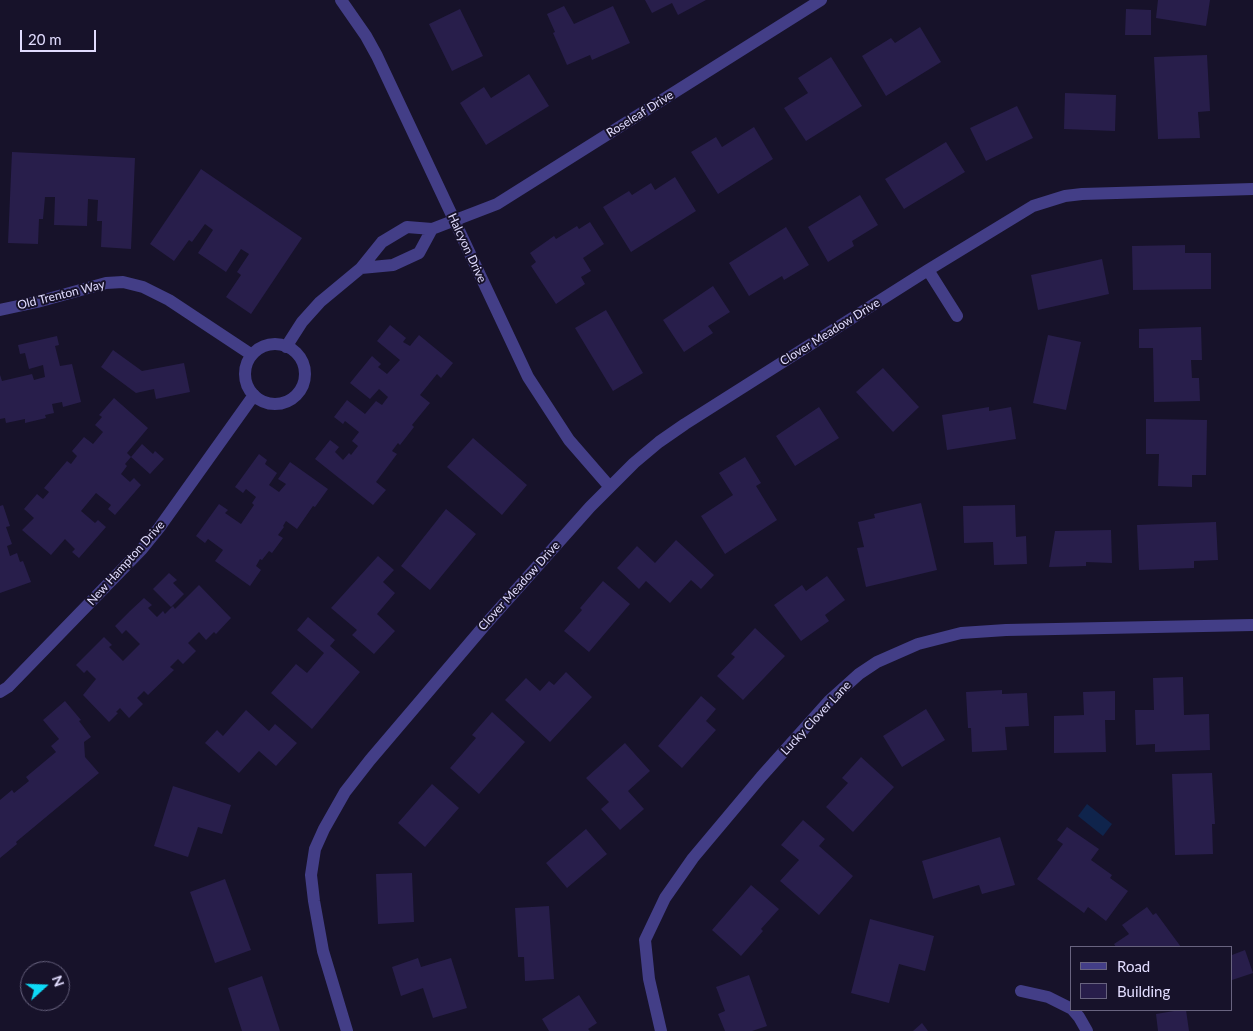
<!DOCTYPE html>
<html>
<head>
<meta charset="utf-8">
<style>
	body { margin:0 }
	#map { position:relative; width:1253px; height:1031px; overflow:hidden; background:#17122a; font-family:Lato,sans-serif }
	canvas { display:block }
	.legend { position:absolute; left:1070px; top:946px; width:162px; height:65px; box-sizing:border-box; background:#17122a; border:1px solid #68637f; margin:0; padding:6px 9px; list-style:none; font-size:15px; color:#e1dcfe }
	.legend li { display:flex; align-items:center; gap:10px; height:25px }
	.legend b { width:25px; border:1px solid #68637f }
	.north { position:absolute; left:20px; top:961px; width:50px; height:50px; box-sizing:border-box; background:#17122a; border:1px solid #68637f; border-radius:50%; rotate:70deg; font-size:14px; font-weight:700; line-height:20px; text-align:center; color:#e1dcfe }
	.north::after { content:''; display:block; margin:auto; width:18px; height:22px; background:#0edaf7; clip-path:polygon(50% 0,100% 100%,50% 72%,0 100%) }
	.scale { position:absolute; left:20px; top:30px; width:76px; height:22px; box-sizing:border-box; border:2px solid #e1dcfe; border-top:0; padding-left:6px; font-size:15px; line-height:18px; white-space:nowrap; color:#e1dcfe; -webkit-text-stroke:4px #17122a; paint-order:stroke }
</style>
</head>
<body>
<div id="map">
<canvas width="1253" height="1031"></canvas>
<ul class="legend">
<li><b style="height:6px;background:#433e87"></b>Road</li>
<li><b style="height:14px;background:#281e4b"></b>Building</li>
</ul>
<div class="north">N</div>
<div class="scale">20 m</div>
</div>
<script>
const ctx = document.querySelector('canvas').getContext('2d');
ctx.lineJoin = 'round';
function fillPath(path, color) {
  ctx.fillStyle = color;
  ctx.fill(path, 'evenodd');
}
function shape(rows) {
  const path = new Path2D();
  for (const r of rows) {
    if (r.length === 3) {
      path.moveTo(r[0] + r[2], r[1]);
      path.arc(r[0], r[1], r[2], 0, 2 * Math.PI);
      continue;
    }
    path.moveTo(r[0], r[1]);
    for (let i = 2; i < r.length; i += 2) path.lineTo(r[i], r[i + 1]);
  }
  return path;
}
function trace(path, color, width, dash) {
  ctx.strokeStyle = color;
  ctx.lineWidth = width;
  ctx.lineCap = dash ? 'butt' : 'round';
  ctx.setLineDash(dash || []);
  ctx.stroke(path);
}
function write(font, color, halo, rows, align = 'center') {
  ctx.font = font + ' Lato,sans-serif';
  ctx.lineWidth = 4;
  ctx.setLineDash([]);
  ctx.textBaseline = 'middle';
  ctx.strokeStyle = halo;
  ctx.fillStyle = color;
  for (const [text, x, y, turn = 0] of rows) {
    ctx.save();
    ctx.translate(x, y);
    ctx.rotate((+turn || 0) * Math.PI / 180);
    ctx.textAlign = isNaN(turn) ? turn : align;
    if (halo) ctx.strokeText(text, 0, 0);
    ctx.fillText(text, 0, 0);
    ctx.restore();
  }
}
fillPath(shape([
	[1087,804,1112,824,1103,836,1078,816]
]), '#0f244c');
fillPath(shape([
	[645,0,706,0,678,15,672,3,652,13],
	[1158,0,1210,0,1206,26,1156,18],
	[564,6,574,24,613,6,630,43,592,60,590,55,567,65,553,33,555,32,547,14],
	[460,9,483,56,452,71,429,24],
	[1126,9,1151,10,1151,35,1125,35],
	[920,27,941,62,886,96,862,56,891,38,895,43],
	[1207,55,1210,111,1198,112,1200,138,1158,139,1154,57],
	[831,57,862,106,806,141,784,108,808,93,798,78],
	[529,74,549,106,486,145,460,103,484,87,491,98],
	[1065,93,1116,95,1115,131,1064,129],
	[1017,106,1033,138,986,161,970,128],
	[754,127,773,159,718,194,691,152,716,137,722,147],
	[946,142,965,172,904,209,885,179],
	[12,152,135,158,131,249,101,247,102,221,97,221,98,200,88,199,87,226,54,225,55,197,45,197,43,219,39,219,38,244,8,243],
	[201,169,302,238,251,314,226,297,241,275,237,272,249,254,241,249,226,272,198,253,213,230,205,224,192,242,189,240,174,261,150,244],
	[675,177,696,211,631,252,603,207,629,191,632,195,651,183,655,190],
	[860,195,878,225,852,241,854,246,828,262,808,227],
	[590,222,604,244,583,258,591,271,581,277,585,284,556,304,531,266,536,262,530,253,554,236,556,239,577,226,579,229],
	[786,227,809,265,784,280,782,276,749,296,729,263],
	[1185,245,1185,253,1211,253,1211,289,1133,290,1132,246],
	[1102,259,1109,294,1038,310,1031,275],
	[713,286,730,312,708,326,713,333,684,352,663,320],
	[606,310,643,373,613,391,575,328],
	[390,325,406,338,403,342,410,346,419,335,453,363,441,378,437,374,420,395,430,403,412,425,414,427,400,445,398,443,392,451,397,454,376,482,386,490,373,505,315,459,330,440,339,447,335,452,343,460,349,453,351,455,358,446,352,441,359,432,345,421,343,424,334,417,347,400,365,414,376,401,382,405,388,397,379,389,370,399,350,383,372,356,381,364,378,367,387,374,400,360,377,341],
	[1201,327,1202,360,1191,360,1192,378,1199,378,1200,401,1154,402,1153,348,1139,348,1139,329],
	[1048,335,1081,342,1066,410,1033,403],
	[57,336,59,345,55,346,60,366,72,364,81,402,63,407,62,402,52,404,54,413,45,415,46,418,25,423,25,419,6,423,5,418,0,419,0,375,2,381,32,374,34,380,45,377,43,365,29,369,25,353,20,354,18,345],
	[113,350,142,371,184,363,190,392,156,399,154,389,136,393,101,367],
	[883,368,919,407,893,432,856,392],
	[114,398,148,428,127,453,131,457,142,444,153,454,155,451,164,459,150,474,131,457,125,464,127,466,121,474,130,482,134,478,141,485,115,515,108,509,111,505,96,493,81,511,95,523,98,520,106,527,79,558,72,552,75,549,65,539,51,555,22,530,34,518,24,509,37,494,43,499,49,492,44,488,67,461,71,464,77,456,72,451,84,437,93,444,103,432,95,425,102,417,99,415],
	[819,407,839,438,795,466,776,436],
	[989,407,989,411,1011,407,1016,439,947,450,942,415],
	[1146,419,1207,420,1206,475,1192,475,1192,487,1158,486,1159,454,1146,454],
	[473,438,527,485,502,515,447,467],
	[259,454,267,460,265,464,277,473,269,485,279,492,286,484,278,479,290,462,328,489,315,507,313,506,297,529,286,521,283,526,284,527,278,535,283,538,272,553,269,551,262,560,260,559,256,566,261,570,250,586,215,561,223,550,208,539,205,543,196,536,219,504,228,510,225,513,241,524,254,505,252,503,256,497,246,489,243,493,235,487],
	[745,457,761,483,756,486,777,520,725,554,701,516,733,495,719,473],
	[921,503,937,570,866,587,857,548,864,547,858,522,875,518,874,514],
	[3,505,10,526,6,527,12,544,7,546,10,556,17,553,20,562,23,561,31,582,0,593,0,506],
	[1015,505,1016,537,1026,536,1027,564,994,565,993,542,964,543,963,506],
	[446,509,476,534,430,590,401,566],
	[1216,522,1218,560,1194,561,1194,568,1139,570,1137,525],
	[1111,530,1112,563,1086,562,1086,566,1049,567,1055,531],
	[676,540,714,575,701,589,691,580,670,603,646,581,639,589,617,568,637,546,655,563],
	[378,556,394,570,383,582,395,593,377,614,395,631,374,654,352,635,357,630,331,608],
	[169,573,177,580,173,583,184,594,171,607,153,589],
	[827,576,845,600,825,615,829,621,801,641,774,605,802,585,806,591],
	[603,581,630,604,589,652,564,631,582,610,580,608],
	[199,585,231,618,216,634,214,632,206,640,199,632,188,643,196,651,183,664,178,659,170,667,174,670,148,695,144,691,137,698,143,704,129,718,120,708,116,712,118,713,109,722,83,695,96,679,87,670,84,673,76,665,104,637,112,645,109,647,123,661,140,644,126,630,122,634,115,626,130,611,144,598,152,605,148,608,157,617,163,611,165,614,173,606,175,609],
	[308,617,335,640,330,646,360,672,312,729,271,693,296,664,307,673,324,653,297,630],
	[755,628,785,656,743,700,717,676,735,657,731,654],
	[566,672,592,697,550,742,505,700,526,678,540,691,549,681,554,685],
	[1183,677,1184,715,1209,714,1210,750,1155,752,1155,744,1136,745,1135,710,1154,710,1153,678],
	[1002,690,1002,694,1027,693,1029,726,1005,727,1007,750,972,752,971,728,968,728,966,692],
	[1115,691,1115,720,1105,720,1106,752,1054,753,1054,716,1084,715,1083,692],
	[701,696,716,709,706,721,716,730,682,768,658,746],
	[65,701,81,720,79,721,91,737,84,742,85,757,99,773,16,842,17,844,0,858,0,800,12,790,14,793,29,781,26,777,56,752,51,746,59,739,43,720],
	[926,709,945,740,902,767,883,736],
	[246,710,269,731,275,724,297,743,276,766,259,751,239,773,205,743,217,730,223,736],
	[492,712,525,742,479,794,450,768,476,738,472,735],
	[625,743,650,771,628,791,644,809,620,830,601,809,609,802,586,778],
	[861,757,894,787,853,832,826,807,848,783,842,778],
	[1212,773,1215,824,1212,824,1213,854,1175,855,1172,774],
	[432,784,459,808,425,847,398,823],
	[173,786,231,805,222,834,198,827,188,857,154,846],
	[803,820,825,839,819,846,853,876,819,915,780,881,799,860,781,845],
	[1067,827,1099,849,1091,860,1112,875,1110,878,1128,891,1106,921,1088,907,1084,913,1037,879,1063,844,1057,840],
	[586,829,607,854,567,888,546,863],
	[1000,837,1015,885,982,894,979,885,933,899,922,861],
	[412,873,414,922,378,924,376,874],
	[225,879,251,950,215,963,190,892],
	[751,885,779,909,761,929,763,931,741,956,712,930],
	[549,906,554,979,525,981,524,957,518,957,515,908],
	[1147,907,1153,915,1156,913,1181,947,1116,947,1114,944,1129,934,1122,925],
	[870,919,934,936,925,971,899,964,889,1003,851,993],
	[1245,950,1253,973,1232,980,1232,955],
	[418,958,421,967,451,958,467,1008,433,1018,423,988,401,996,392,967],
	[749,975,767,1026,752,1031,725,1031,718,1014,725,1011,716,987],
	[262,976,280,1031,242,1031,228,988],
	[579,995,597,1023,588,1029,590,1031,549,1031,542,1019],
	[1180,1010,1186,1010,1189,1031,1158,1031,1156,1014],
	[922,1023,928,1031,913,1031]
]), '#281e4b');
trace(shape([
	[341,0,366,36,377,56,528,377,569,440,609,486],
	[361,268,393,265,419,253,432,229],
	[928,270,957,316],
	[0,310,37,302,106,283,123,282,143,287,169,300,252,355],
	[275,374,30],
	[286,347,302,322,320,302,361,268,382,242,407,227,432,229,497,204,821,0],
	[0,692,8,687,142,549,159,528,254,395],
	[1021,991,1048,997,1072,1009],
	[1073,1010,1079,1017,1087,1031],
	[347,1031,323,951,314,901,311,875,315,849,324,829,345,792,370,760,485,625,590,507,634,463,659,442,685,424,928,270,1033,206,1065,196,1082,194,1253,189],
	[661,1031,649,979,645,940,665,898,693,858,761,777,829,701,859,674,877,662,918,644,961,633,1006,630,1253,625]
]), '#433e87', 12);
write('12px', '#e1dcfe', '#17122a', [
	["Roseleaf Drive",640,114,-32],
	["Halcyon Drive",467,248,65],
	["Old Trenton Way",61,295,-14],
	["Clover Meadow Drive",830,332,-32],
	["New Hampton Drive",126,563,-48],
	["Clover Meadow Drive",519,586,-48],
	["Lucky Clover Lane",816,718,-47]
]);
</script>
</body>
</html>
